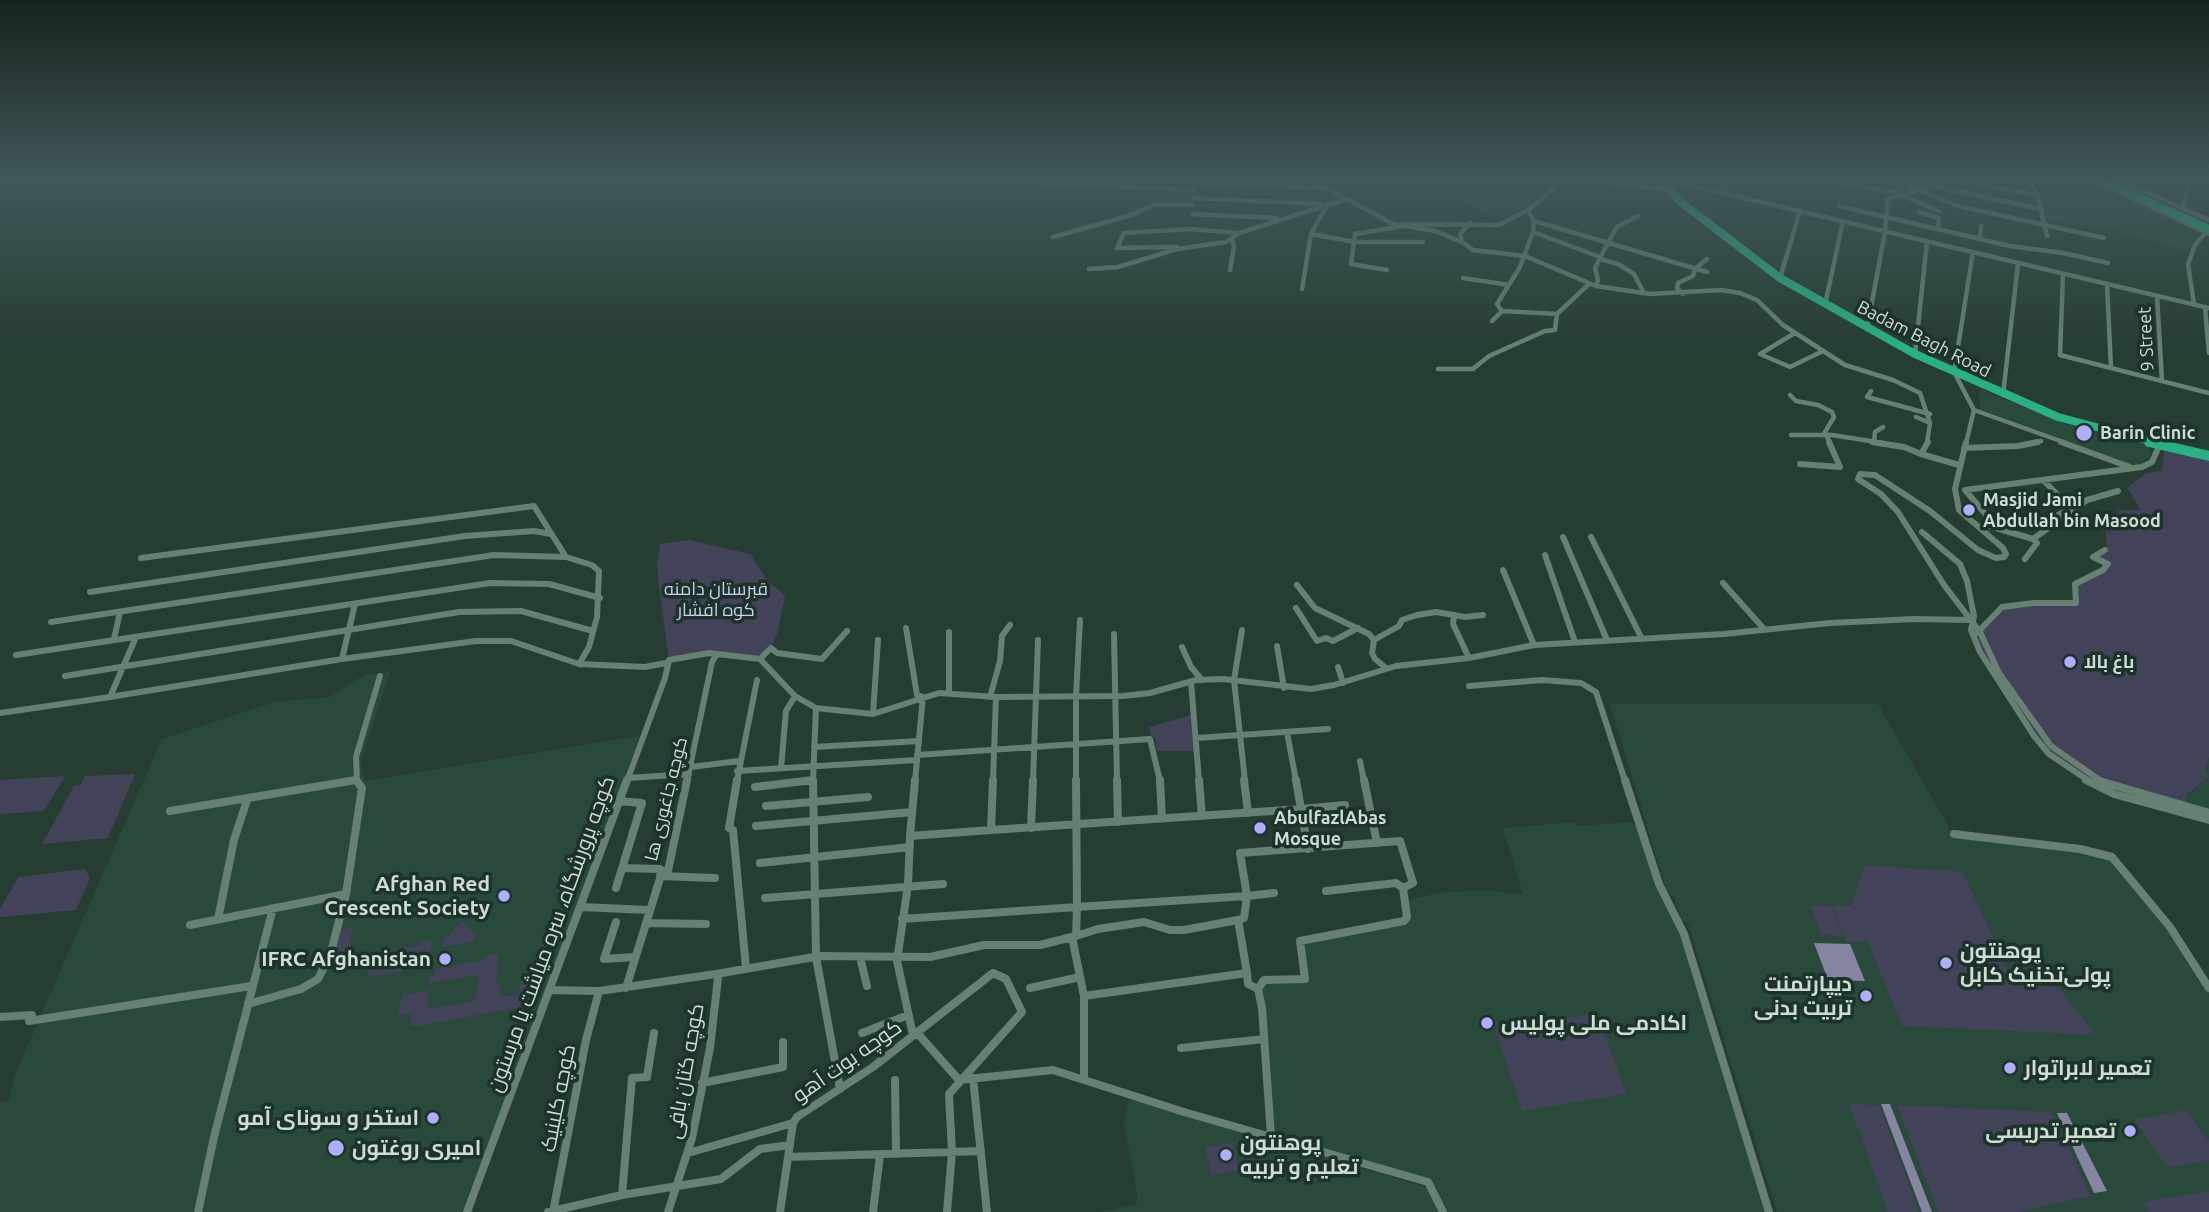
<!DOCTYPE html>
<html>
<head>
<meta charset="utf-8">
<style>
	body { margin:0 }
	canvas { display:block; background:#263d32 }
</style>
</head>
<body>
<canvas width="2209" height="1212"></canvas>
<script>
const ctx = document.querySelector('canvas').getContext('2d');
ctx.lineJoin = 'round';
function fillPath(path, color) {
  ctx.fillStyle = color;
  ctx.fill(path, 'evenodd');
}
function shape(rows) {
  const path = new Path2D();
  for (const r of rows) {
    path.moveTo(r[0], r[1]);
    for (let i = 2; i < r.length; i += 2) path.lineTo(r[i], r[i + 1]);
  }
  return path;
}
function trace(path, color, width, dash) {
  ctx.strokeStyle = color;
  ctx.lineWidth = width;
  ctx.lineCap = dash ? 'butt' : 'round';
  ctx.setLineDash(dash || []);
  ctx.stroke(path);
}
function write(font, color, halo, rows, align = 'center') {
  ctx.font = font + ' Ubuntu,Cairo,sans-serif';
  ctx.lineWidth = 7;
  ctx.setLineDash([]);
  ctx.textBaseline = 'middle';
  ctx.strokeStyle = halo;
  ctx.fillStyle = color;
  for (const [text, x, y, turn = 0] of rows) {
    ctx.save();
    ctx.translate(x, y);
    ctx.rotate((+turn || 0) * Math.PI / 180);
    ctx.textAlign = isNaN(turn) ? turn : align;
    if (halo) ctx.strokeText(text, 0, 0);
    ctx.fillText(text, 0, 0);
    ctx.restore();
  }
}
fillPath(shape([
	[1428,178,1563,178,1528,206,1497,220],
	[2028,178,2084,178,2200,231,2186,251,2118,231,2043,219,2035,184],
	[1979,389,2070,425,2148,446,2151,455,2137,467,1980,409],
	[390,672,361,760,364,781,639,736,595,863,462,1212,0,1212,0,1103,9,1101,14,1077,162,739,275,702,330,697,364,675],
	[1610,704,1878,704,1954,836,2106,855,2173,933,2209,993,2209,1212,1777,1212,1688,923,1681,920,1674,895,1668,895],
	[2209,758,2209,820,2195,816,2185,797,2198,788],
	[1574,822,1576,826,1632,822,1633,825,1639,825,1680,925,1769,1212,1443,1212,1428,1182,1271,1136,1258,989,1264,980,1305,978,1300,941,1404,921,1406,901,1437,893,1479,890,1523,894,1503,828],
	[1129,1098,1425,1187,1432,1196,1437,1212,1099,1212,1135,1205,1138,1199,1124,1124]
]), '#29493a');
fillPath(shape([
	[2164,451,2209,460,2209,758,2205,769,2209,776,2185,797,2195,816,2114,794,2070,769,2034,736,1973,635,2002,607,2074,604,2075,584,2107,564,2093,557,2107,548,2105,528,2114,521,2112,517,2118,515,2119,510,2141,510,2127,488,2146,473,2162,471],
	[689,540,750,554,767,580,785,596,777,634,771,648,760,659,709,653,669,660,659,587,657,566,660,544],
	[1191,715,1194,751,1157,751,1155,737,1151,736,1149,727],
	[135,774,108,838,42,844,74,786,81,785,85,776],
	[65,776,44,811,0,814,0,780],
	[1865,865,1963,872,2014,984,2058,987,2096,1035,1902,1026,1868,942,1846,941,1832,905,1852,906,1856,912,1852,903],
	[85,869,90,878,76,910,0,917,0,910,18,877],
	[1810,905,1831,906,1843,936,1821,935],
	[463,920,475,935,474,941,443,947,444,940],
	[353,927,348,957,420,945,421,942,432,940,431,952,405,957,402,971,368,977,370,961,354,967,324,969,336,932],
	[499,954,496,982,501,984,499,997,518,995,522,978,539,975,544,977,539,993,531,994,530,1006,410,1027,412,1014,398,1016,402,995,429,990,427,1009,475,1001,479,975,429,983,429,976,435,975,435,969,484,960,485,956],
	[1596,1013,1627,1094,1522,1111,1495,1029],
	[1849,1104,1879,1105,1919,1212,1888,1212],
	[1897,1105,2052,1112,2091,1196,2016,1212,1938,1212],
	[2186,1110,2209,1141,2209,1160,2168,1168,2134,1120],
	[1233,1143,1239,1171,1211,1175,1205,1147],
	[2209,1191,2209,1212,2149,1212,2142,1202]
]), '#424258');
fillPath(shape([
	[1814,943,1850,944,1865,981,1828,980],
	[1881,1104,1890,1104,1932,1212,1922,1212],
	[2057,1113,2067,1113,2107,1191,2094,1193]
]), '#8585a2');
trace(shape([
	[1308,178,1393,224,1435,231,1462,242,1473,250,1525,256,1596,286,1650,294,1721,290,1740,293,1757,300,1783,325,1845,365,1893,380,1920,393,1930,423,1927,443],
	[1812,178,1894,192,1939,211],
	[1890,178,1958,206,2104,238],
	[1972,178,1978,184,2037,195],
	[2024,178,2036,190,2047,236],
	[2089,178,2209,234],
	[2115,178,2209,220],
	[1664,179,2209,308],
	[1041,183,1194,190],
	[1194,183,1325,188],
	[1612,183,1669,190],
	[1933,186,2041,209],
	[1193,198,1321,204],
	[1839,206,2010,246,2063,253,2108,263],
	[2183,209,2190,179],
	[1919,212,1939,218,1938,229],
	[1192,214,1277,218],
	[1534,221,1707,272],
	[1401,224,1499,225,1528,210,1566,178],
	[1533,232,1600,257],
	[1311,234,1355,242,1423,242],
	[1053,237,1128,216,1153,205,1192,205],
	[1980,238,1981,226],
	[1462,242,1460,234,1470,223],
	[1177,247,1117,248,1124,233,1190,229,1239,233],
	[1600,259,1618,264,1634,274,1644,293],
	[1089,269,1118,267,1177,249,1226,242,1239,233,1347,199],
	[1230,270,1234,247,1232,239],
	[1387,270,1351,264,1355,234,1398,227],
	[2063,274,2060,355,2209,393],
	[1463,278,1509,285],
	[1780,278,1800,211],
	[2107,285,2111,368],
	[1596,286,1598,280,1595,268,1611,237,1618,226,1638,216],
	[1302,289,1311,234,1327,205],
	[1683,294,1677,288,1678,283,1693,276,1695,269,1707,259],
	[2157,296,2162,381],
	[2194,304,2188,264,2195,245,2206,232],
	[1825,305,1843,221],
	[2205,307,2209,353],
	[1502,311,1497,304,1520,267,1533,232,1534,221,1528,210],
	[1502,311,1557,314],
	[1492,321,1502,311],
	[1867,329,1885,232,1888,199,1956,178],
	[1760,354,1790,367,1823,351],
	[1760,354,1795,333],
	[1915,354,1927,242],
	[1438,369,1473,369,1489,356,1545,331,1555,330,1557,314,1589,284],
	[1871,391,1867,397,1930,414],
	[1790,395,1796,401,1818,405,1832,412,1834,417,1825,432,1830,443],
	[2003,395,2018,264],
	[1974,410,2066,443],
	[1916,417,1930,423],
	[1791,435,1832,435,1883,443],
	[1874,442,1875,432,1883,427],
	[1966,443,1974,410,1954,372,1973,252],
	[2030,443,2041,441]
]), '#668072', 4.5);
trace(shape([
	[1872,442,1904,447,1921,454],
	[1928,442,1921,454,1959,465],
	[1966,442,1955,489,1959,510,2003,548,2006,554,2004,557,1996,558,1978,550,1930,511,1875,475,1860,474,1858,479,1881,494,1898,512,1944,585,1980,632,1999,673,2051,746,2101,781],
	[2061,442,2130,467],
	[1964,448,2018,446,2038,442],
	[1800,464,1840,467,1829,442],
	[2044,481,2064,501,2067,510,2051,519,2008,525,2000,525,1988,517,1965,490,2142,467,2152,462,2160,444],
	[1989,526,2033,539,2087,500,2118,491],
	[1922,532,1960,564,1967,581,1974,616,1971,630,1980,652,2034,736,2049,754,2089,781],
	[1563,537,1607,640],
	[1591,537,1642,639],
	[1545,555,1575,642],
	[141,558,534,506,566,557,592,565,599,571,597,617,589,647,579,664],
	[2025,559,2037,543,2033,539],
	[1503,570,1534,645],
	[1723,583,1764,629],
	[1297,585,1315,608,1369,634,1374,640,1372,653,1375,659,1386,668],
	[90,592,465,536,534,531,551,534],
	[1296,608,1317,641,1326,638,1333,641,1358,628],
	[1454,616,1453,624,1469,658],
	[51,622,494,555,566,557],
	[906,628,917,695,923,697,915,781],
	[1242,630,1234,680,1245,781],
	[949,632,949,692],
	[1977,633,2002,607,2033,603,2076,603,2075,584,2103,570,2108,564,2093,557,2105,550],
	[1114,634,1117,781],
	[136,637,110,697,342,659,476,641,511,641,579,664,645,667,666,663],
	[114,639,120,612],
	[1374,640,1399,626,1402,620,1417,615,1436,612,1465,617,1483,615],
	[1277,646,1284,688],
	[1182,647,1191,667,1202,680],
	[16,655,490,583,549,584,600,598],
	[342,659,355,604],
	[760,659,771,648,777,653,822,659,847,631],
	[1338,667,1343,683],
	[65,676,459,612,521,611,593,631],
	[1191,682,1199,781],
	[1469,686,1542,680,1581,683,1596,692,1625,781],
	[990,697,1000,661,1002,636,1010,625],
	[0,713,110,697],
	[873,714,878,640],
	[1287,732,1296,781],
	[1196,738,1328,729],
	[814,747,919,741],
	[917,755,1150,739,1160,781],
	[1360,761,1364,781],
	[691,767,739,761],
	[781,768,786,711,795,696],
	[737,771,917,760],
	[628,778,689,774],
	[348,781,356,780],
	[357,781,356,757,380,676],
	[627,781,665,678,669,660,709,653,760,659,795,696,816,708,873,714,939,693,996,697,1123,696,1150,693,1196,680,1223,679,1311,689,1334,685,1396,666,1469,658,1534,645,1724,634,1830,623,1914,619,1971,620],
	[687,781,712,662,717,654],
	[737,781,757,680],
	[802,781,813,780],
	[813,781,816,708],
	[993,781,996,697],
	[1033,781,1038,640],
	[1076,781,1076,696,1080,620]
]), '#668072', 6);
trace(shape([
	[737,780,729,828,733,830,746,968],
	[813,780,816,957,840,1089],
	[915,780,910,836,991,830,993,780],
	[1117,780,1118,822],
	[1160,780,1162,819],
	[1199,780,1202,816],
	[1244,780,1248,813],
	[1296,780,1301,809,1345,805],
	[1364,780,1377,843],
	[1625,780,1659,884,1684,934,1769,1212],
	[2086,780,2114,794,2209,820],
	[2096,780,2209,813],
	[755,787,813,780],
	[766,806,868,797],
	[170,811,356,780],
	[756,826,912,812],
	[1031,828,1033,780],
	[991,830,1301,809,1308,849],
	[1954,834,2080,849,2112,857,2170,927,2209,988],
	[910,836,908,885,897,961,913,1035,919,1035,959,1080,1053,1070,1184,1112,1428,1182,1443,1212],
	[760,863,910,847],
	[623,868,660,869,662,872],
	[660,876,715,878],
	[616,888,642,803,619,801],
	[1326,891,1396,883,1403,888],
	[346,894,362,788,356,780],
	[765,898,943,884],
	[580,907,649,910],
	[218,919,234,840,247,800],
	[902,919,1077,907,1076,780],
	[616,922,604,959,634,957],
	[646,923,706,924],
	[190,925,346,894,330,956,318,979,301,989,248,1004],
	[1076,936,1098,929,1144,922,1170,930,1184,930,1238,920],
	[1072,937,1084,996,1084,1080],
	[860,957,867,986],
	[1247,973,1248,984,1258,989,1262,1008,1271,1136],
	[716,974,820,956,930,957,984,945,1040,945,1076,936,1077,907,1247,896,1240,853,1400,841,1413,883,1403,888],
	[626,988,662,872,668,871,687,780],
	[1030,988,1080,977],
	[1258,989,1264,980,1305,979,1300,941,1404,921,1407,917,1403,888],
	[550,990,599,991,716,974,718,978,710,1048,692,1138,668,1212],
	[1084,996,1247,973,1238,920,1244,918,1247,896,1274,893],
	[0,1017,32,1015],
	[29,1021,251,986],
	[862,1033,908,1015],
	[1181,1048,1264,1039],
	[973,1078,987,1212],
	[895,1080,896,1154],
	[702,1083,783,1067,783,1042],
	[688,1153,793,1123],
	[788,1157,981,1151],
	[622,1195,632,1078,647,1077,654,1033],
	[198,1212,214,1137,273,908],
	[467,1212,627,780],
	[548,1212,622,1195,721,1179,760,1149,790,1145],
	[553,1212,586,1040,599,991],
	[780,1212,793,1123,797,1117,873,1067,993,973,1006,979,1022,1012,949,1094,952,1152,947,1212],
	[873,1212,880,1155]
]), '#668072', 8);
trace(shape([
	[1664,178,1669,190,1682,203,1780,278,1915,354,2058,417,2157,443]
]), '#29b185', 8);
trace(shape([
	[2149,442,2209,456]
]), '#29b185', 10);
trace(shape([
	[2097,178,2209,229]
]), '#14c28c', 8);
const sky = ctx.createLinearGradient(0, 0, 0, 348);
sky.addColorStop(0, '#15221c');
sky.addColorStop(0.51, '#41575a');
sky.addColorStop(1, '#41575a00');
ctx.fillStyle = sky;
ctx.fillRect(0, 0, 2209, 348);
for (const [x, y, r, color] of [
	[2084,433,9,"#b0adfa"],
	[1969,510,7,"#b0adfa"],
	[2070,662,7,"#b0adfa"],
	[1260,828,7,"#b0adfa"],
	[504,896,7,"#b0adfa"],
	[445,959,7,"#b0adfa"],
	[1946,963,7,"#b0adfa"],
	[1866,996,7,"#b0adfa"],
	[1487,1023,7,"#b0adfa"],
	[2010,1068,7,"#b0adfa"],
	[433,1118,7,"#b0adfa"],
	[2130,1131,7,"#b0adfa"],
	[336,1148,9,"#b0adfa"],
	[1226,1155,7,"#b0adfa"]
]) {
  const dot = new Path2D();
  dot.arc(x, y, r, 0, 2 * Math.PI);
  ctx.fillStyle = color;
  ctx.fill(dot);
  trace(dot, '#1b3328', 2.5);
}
write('18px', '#cedcd4', '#1b3328', [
	["Badam Bagh Road",1924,339,27],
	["9 Street",2146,339,-93],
	["کوچه جاغوری ها",666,799,-76]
]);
write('bold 18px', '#cedcd4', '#1b3328', [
	["Barin Clinic",2100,433],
	["Masjid Jami",1983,500],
	["Abdullah bin Masood",1983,521],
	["باغ بالا",2084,662],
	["AbulfazlAbas",1274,818],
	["Mosque",1274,839]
], 'left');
write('18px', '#ccccf6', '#1b3328', [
	["قبرستان دامنه",716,589],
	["کوه افشار",716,610]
]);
write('bold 21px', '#cedcd4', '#1b3328', [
	["Afghan Red",490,884],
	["Crescent Society",490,908],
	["پوهنتون",1960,951,"left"],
	["پولی‌تخنیک کابل",1960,975,"left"],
	["IFRC Afghanistan",431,959],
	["دیپارتمنت",1852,984],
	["تربیت بدنی",1852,1008],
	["اکادمی ملی پولیس",1501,1023,"left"],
	["تعمیر لابراتوار",2024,1068,"left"],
	["استخر و سونای آمو",419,1118],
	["تعمیر تدریسی",2116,1131],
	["پوهنتون",1240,1143,"left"],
	["تعلیم و تربیه",1240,1167,"left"],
	["امیری روغتون",352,1148,"left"]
], 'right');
write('21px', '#cedcd4', '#1b3328', [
	["کوچه پرورشگاه، سره میاشت یا مرستون",551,934,-70],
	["کوچه بوت آهو",847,1061,-35],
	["کوچه کتان بافی",685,1071,-80],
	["کوچه کلینیک",558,1098,-79]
]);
</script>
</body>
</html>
